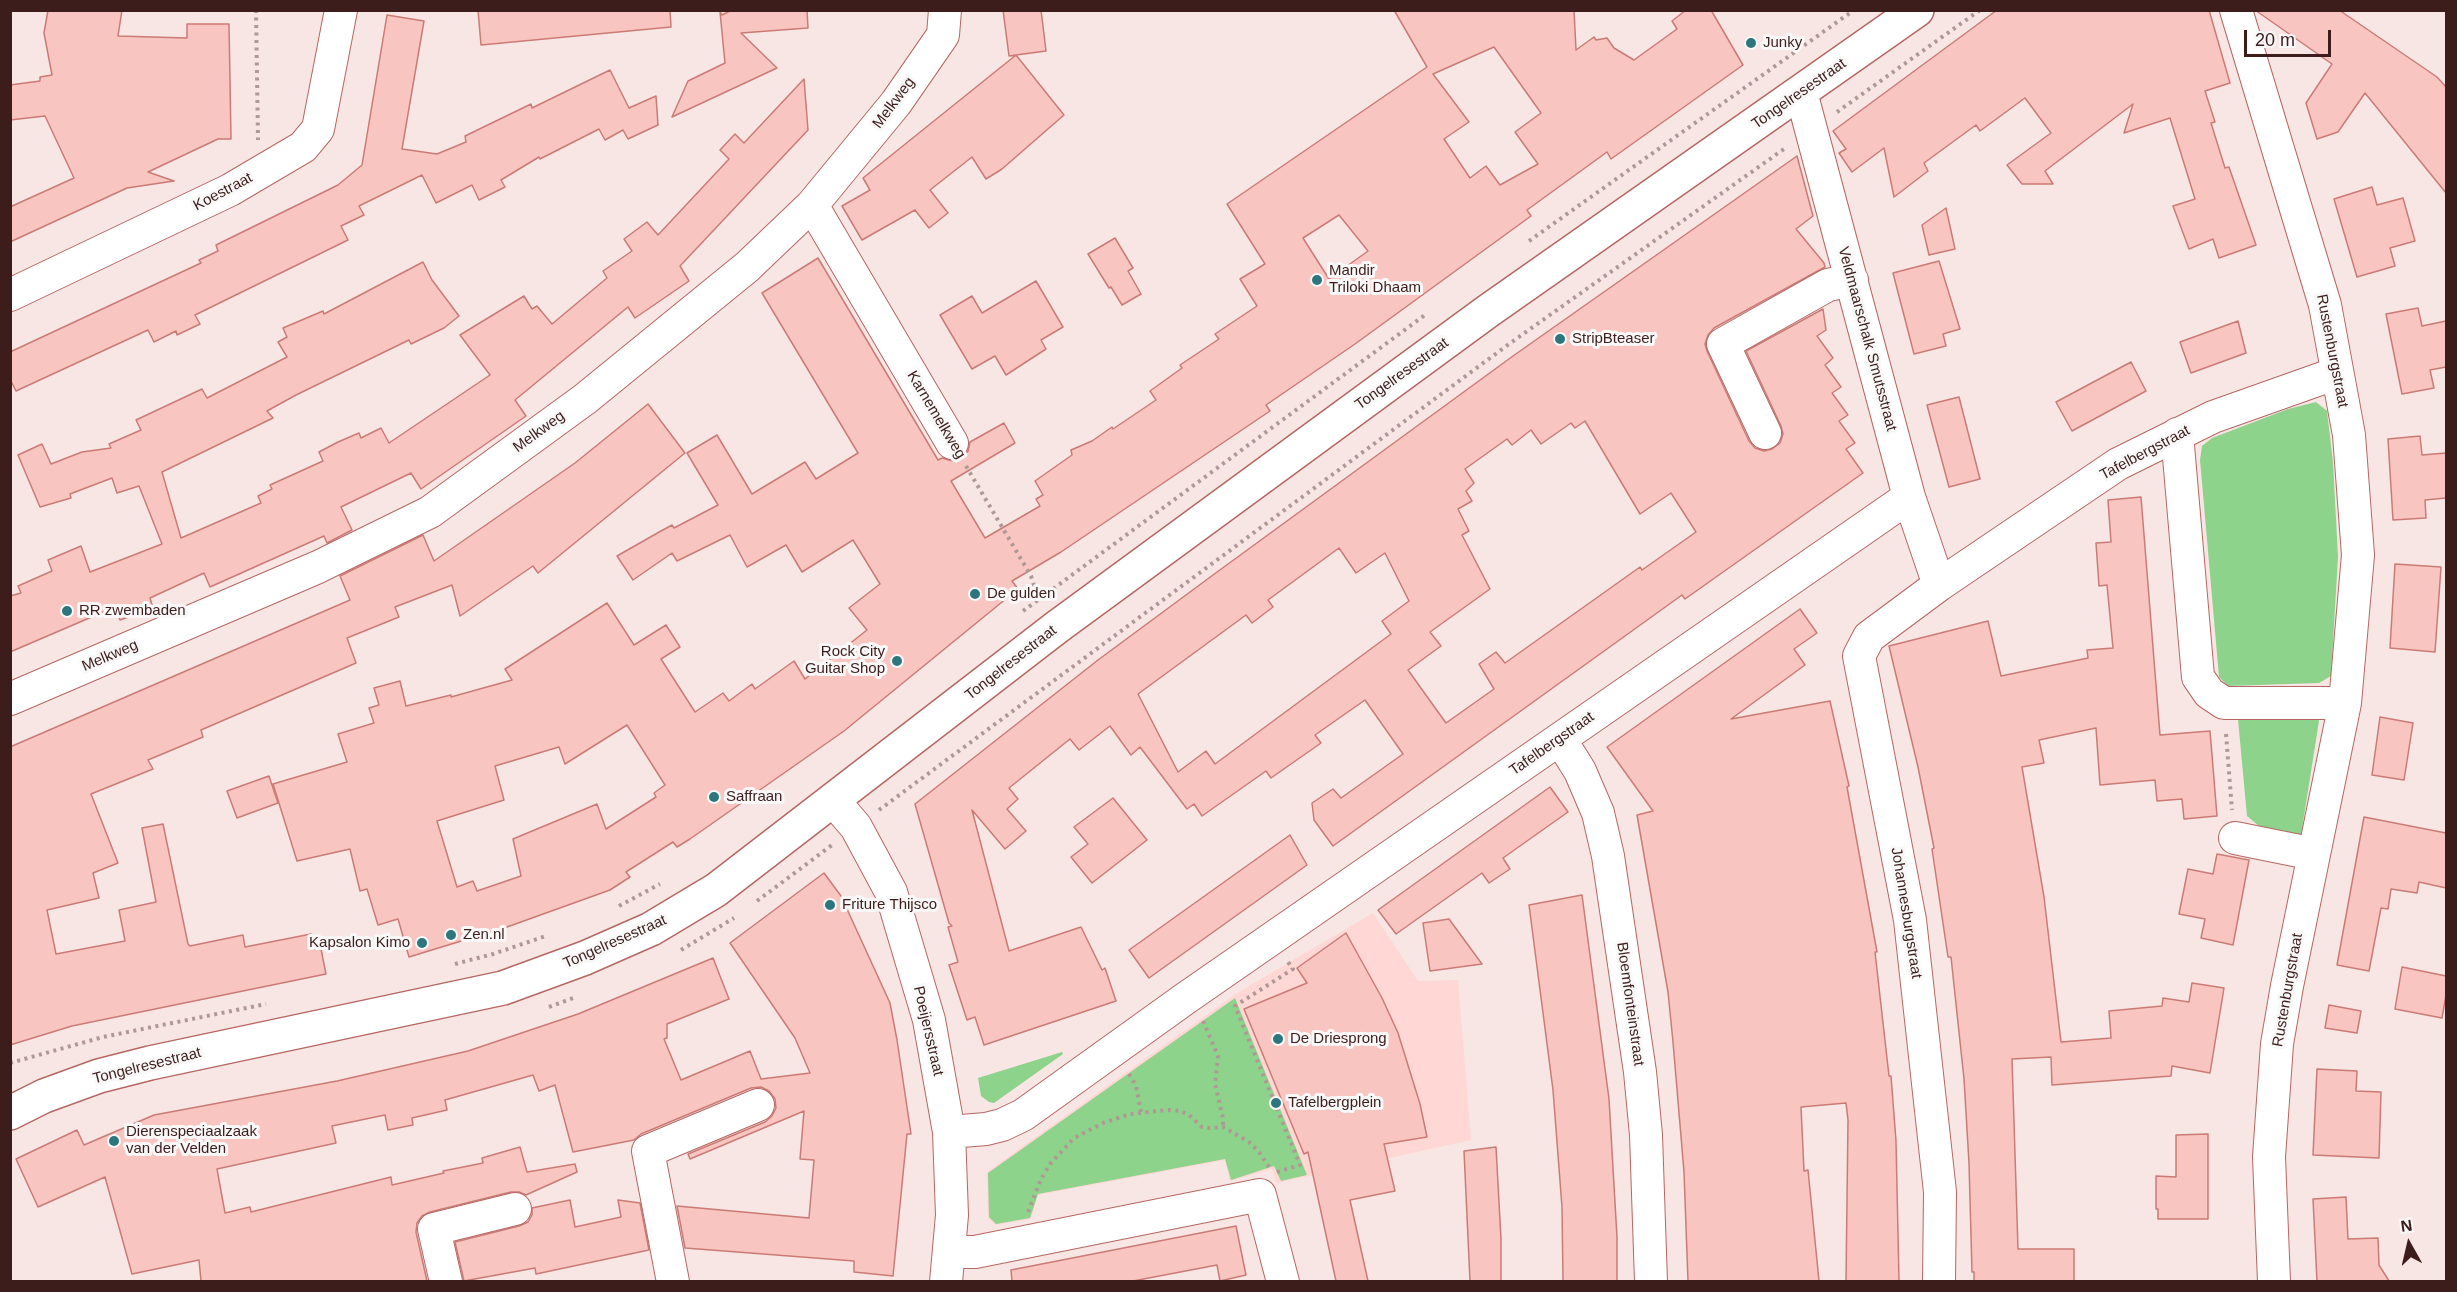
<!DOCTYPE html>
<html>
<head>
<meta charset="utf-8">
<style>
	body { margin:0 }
	#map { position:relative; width:2457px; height:1292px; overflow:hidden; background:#f8e6e4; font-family:Arial,sans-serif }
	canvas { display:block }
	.frame { position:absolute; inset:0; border:12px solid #3d1d1c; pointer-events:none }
	.north { position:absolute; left:2379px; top:1214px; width:60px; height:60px; -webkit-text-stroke:4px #f8f8f8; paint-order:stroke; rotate:352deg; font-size:16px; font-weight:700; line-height:24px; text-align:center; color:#3d1d1c }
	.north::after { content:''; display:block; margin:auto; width:21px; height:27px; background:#3d1d1c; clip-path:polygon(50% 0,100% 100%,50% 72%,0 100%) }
	.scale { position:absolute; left:2244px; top:30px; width:87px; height:27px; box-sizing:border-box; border:3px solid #3d1d1c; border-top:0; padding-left:8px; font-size:18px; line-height:21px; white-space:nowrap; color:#3d1d1c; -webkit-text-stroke:4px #f8f8f8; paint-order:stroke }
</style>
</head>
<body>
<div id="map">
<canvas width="2457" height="1292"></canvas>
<div class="frame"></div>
<div class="north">N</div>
<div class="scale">20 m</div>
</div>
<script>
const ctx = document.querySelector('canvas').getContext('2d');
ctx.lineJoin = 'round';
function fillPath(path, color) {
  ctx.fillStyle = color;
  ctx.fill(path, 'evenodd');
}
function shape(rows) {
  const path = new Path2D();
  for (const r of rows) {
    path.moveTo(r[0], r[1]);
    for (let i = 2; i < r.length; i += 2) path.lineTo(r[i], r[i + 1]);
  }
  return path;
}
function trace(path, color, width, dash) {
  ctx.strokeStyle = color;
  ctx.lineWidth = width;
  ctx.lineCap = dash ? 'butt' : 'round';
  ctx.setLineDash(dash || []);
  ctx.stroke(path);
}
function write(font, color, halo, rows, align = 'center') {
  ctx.font = font + ' Arial,sans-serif';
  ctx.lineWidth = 6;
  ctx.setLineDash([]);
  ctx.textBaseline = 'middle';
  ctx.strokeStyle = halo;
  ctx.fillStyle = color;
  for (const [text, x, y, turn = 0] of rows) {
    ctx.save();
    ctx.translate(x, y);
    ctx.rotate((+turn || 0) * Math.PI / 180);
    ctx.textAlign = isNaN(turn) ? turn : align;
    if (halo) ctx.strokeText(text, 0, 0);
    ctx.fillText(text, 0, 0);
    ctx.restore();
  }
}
fillPath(shape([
	[1373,913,1418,981,1458,980,1471,1140,1277,1183,1272,1169,1230,1181,1225,1160,1038,1195,1031,1219,995,1225,988,1218,987,1172,1237,993]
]), '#ffd7d4');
fillPath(shape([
	[2316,402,2327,411,2333,462,2338,557,2331,676,2319,683,2228,686,2219,677,2200,460,2202,446,2212,438,2288,409],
	[2237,709,2315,715,2319,721,2301,835,2259,826,2247,816],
	[1235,998,1307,1175,1281,1181,1274,1166,1231,1180,1225,1159,1038,1194,1030,1218,996,1224,989,1217,988,1173],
	[1062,1052,1063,1054,994,1103,989,1102,981,1096,978,1078]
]), '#8ed38c');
const building = shape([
	[48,10,122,10,118,36,187,38,187,24,229,24,231,139,218,139,148,172,174,181,127,188,10,242,10,207,74,178,45,116,10,120,10,85,40,81,40,77,52,75,44,33,48,10],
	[478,10,670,10,671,27,481,45,478,10],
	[732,10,807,10,808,28,741,33,777,68,672,117,688,81,725,63,720,12,722,15,732,10],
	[1003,10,1041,10,1046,51,1016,55,1064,115,1002,169,986,179,972,157,930,190,948,213,929,228,915,210,862,240,842,206,870,190,863,178,1016,55,1009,56,1003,10],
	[1394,10,1574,10,1576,50,1594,37,1596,40,1607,38,1614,48,1634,60,1677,29,1672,21,1686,10,1711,10,1743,65,1611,159,1607,152,1527,210,1531,216,1355,344,1266,405,1270,411,1061,552,1012,581,1018,589,844,731,690,839,677,847,673,842,626,872,630,877,610,890,507,927,409,957,398,919,378,925,367,889,360,891,350,849,297,861,273,784,347,762,338,734,374,723,369,708,379,705,374,688,400,681,406,706,451,695,451,697,512,680,505,669,607,603,634,645,666,625,680,647,661,659,695,712,723,693,729,701,752,684,755,689,794,661,805,679,867,630,849,608,880,584,853,540,802,572,786,545,747,567,730,535,677,561,672,553,633,580,617,556,661,531,672,525,674,528,718,505,687,453,717,435,752,494,805,462,816,479,858,453,762,293,818,258,938,460,942,458,953,461,961,459,968,451,970,442,1004,423,1015,443,951,481,985,538,1040,506,1036,499,1043,495,1035,481,1072,455,1071,450,1092,441,1112,427,1113,429,1156,400,1150,391,1182,368,1180,365,1219,339,1215,334,1257,306,1240,279,1265,264,1227,204,1427,67,1394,10],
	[1494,47,1541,113,1515,132,1538,164,1500,185,1486,166,1470,178,1444,139,1469,122,1433,74,1494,47],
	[1339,215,1368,251,1329,279,1303,238,1339,215],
	[627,725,665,785,654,793,656,797,606,829,597,804,513,839,521,876,477,891,473,881,457,887,437,821,504,800,495,766,559,747,565,764,627,725],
	[1997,10,2209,10,2230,83,2205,91,2215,122,2211,123,2225,168,2229,167,2256,245,2219,258,2213,239,2189,249,2173,206,2195,199,2170,118,2124,133,2133,104,2045,171,2053,184,2022,184,2007,165,2051,133,2025,98,1980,131,1976,125,1924,163,1928,171,1894,197,1884,148,1852,172,1839,153,1846,149,1833,131,1997,10],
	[2255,10,2339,10,2437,77,2446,87,2446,193,2365,93,2338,132,2317,139,2306,103,2332,64,2255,10],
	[387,15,424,21,402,149,437,154,466,142,465,136,531,104,532,108,610,70,629,108,656,96,658,125,628,139,623,130,605,140,599,129,540,159,539,157,501,180,505,187,479,200,472,185,436,203,422,175,359,206,364,215,341,226,348,240,195,315,200,324,177,335,176,331,154,342,148,330,16,391,10,379,10,352,201,263,199,260,218,251,216,245,338,185,362,165,387,15],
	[804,79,808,130,680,266,689,281,635,318,628,307,515,400,526,416,421,489,411,473,341,507,352,530,327,543,324,536,210,587,204,573,150,598,153,608,120,620,115,607,10,652,10,596,21,593,18,586,52,571,48,560,81,546,90,572,162,544,139,486,117,493,112,478,70,494,71,498,40,507,18,455,42,444,51,464,82,452,111,448,109,444,141,430,136,420,202,389,207,398,287,357,278,342,287,337,283,328,323,311,324,314,423,262,432,280,459,316,444,328,411,344,409,340,296,395,267,411,273,418,162,472,181,538,261,503,258,496,272,489,270,485,323,461,319,452,338,442,359,433,361,438,381,428,389,443,490,375,460,335,524,296,532,309,537,306,552,324,607,278,603,271,632,251,624,239,647,222,658,235,729,159,720,150,735,134,744,143,804,79],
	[1797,156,1813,216,1796,229,1824,263,1825,267,1714,328,1708,335,1705,344,1707,351,1749,441,1755,448,1764,451,1772,449,1780,443,1783,434,1781,426,1746,351,1823,309,1826,330,1817,336,1833,358,1825,365,1841,387,1832,393,1848,415,1839,421,1855,443,1846,449,1863,473,1685,599,1682,595,1333,846,1314,820,1312,803,1333,789,1341,798,1403,754,1365,700,1315,735,1321,743,1271,778,1266,771,1202,816,1194,804,1187,809,1140,747,1131,755,1110,726,1079,750,1070,739,1009,788,1018,799,1007,809,1026,831,1005,849,972,810,1009,951,1081,927,1102,970,1105,968,1116,1001,984,1045,975,1017,967,1020,949,965,958,962,948,927,952,926,949,923,915,804,1098,660,1213,575,1513,356,1797,156],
	[1585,421,1640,514,1671,493,1696,532,1642,570,1640,567,1505,663,1496,652,1479,664,1494,689,1446,723,1408,670,1441,646,1430,632,1490,589,1462,535,1469,531,1458,509,1472,501,1466,491,1474,483,1465,469,1507,439,1512,445,1531,430,1541,444,1571,423,1575,428,1585,421],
	[1339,548,1356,573,1385,553,1409,601,1382,621,1391,634,1215,764,1206,751,1178,772,1138,694,1246,615,1252,623,1273,607,1268,600,1339,548],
	[2372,187,2377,205,2403,198,2415,241,2390,248,2395,266,2357,277,2334,199,2372,187],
	[1946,208,1955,249,1929,255,1922,225,1946,208],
	[1115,238,1133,268,1128,271,1141,294,1122,305,1111,287,1109,288,1088,254,1115,238],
	[1939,261,1960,329,1943,334,1946,346,1914,354,1893,273,1939,261],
	[1036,281,1063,327,1041,340,1046,349,1006,375,995,356,972,369,940,315,972,296,982,313,1036,281],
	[2418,308,2422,326,2446,321,2446,367,2430,370,2434,388,2402,394,2386,314,2418,308],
	[2238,321,2246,353,2191,373,2180,342,2238,321],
	[2131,362,2146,391,2072,431,2056,402,2131,362],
	[1959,397,1980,479,1949,487,1927,405,1959,397],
	[648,404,685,453,538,573,533,566,460,616,452,585,395,607,399,617,347,638,356,663,201,730,203,737,148,760,153,769,91,794,118,863,93,873,99,898,47,910,56,954,125,941,119,910,156,902,142,828,163,824,188,944,190,946,243,935,245,947,311,934,320,944,326,974,72,1026,10,1045,10,747,350,600,340,576,423,535,434,561,575,463,648,404],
	[2420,436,2422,455,2446,453,2446,498,2425,500,2426,518,2393,520,2388,439,2420,436],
	[2141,497,2160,735,2210,731,2217,816,2184,819,2182,799,2157,801,2155,780,2100,785,2096,728,2039,740,2044,763,2022,767,2044,897,2061,1042,2111,1038,2109,1011,2162,1006,2163,998,2189,1002,2192,983,2224,988,2210,1073,2172,1066,2171,1076,2052,1085,2051,1057,2012,1059,2018,1249,2074,1249,2074,1281,1974,1281,1974,1272,1972,1272,1969,1163,1964,1079,1951,957,1948,957,1932,849,1934,848,1918,767,1889,646,1988,621,2001,676,2088,658,2087,650,2113,648,2107,585,2099,586,2096,543,2111,542,2108,500,2141,497],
	[2395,564,2441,567,2435,652,2390,648,2395,564],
	[1800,609,1817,633,1794,649,1805,665,1731,719,1830,701,1849,786,1847,787,1877,952,1875,952,1889,1076,1891,1076,1896,1141,1899,1281,1846,1281,1848,1120,1846,1103,1801,1107,1804,1171,1808,1170,1819,1281,1688,1281,1684,1172,1673,1042,1668,992,1637,815,1653,811,1607,747,1800,609],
	[2380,717,2413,723,2404,780,2372,775,2380,717],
	[269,776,278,803,237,818,227,791,269,776],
	[1550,787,1568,812,1503,858,1510,869,1489,883,1482,873,1396,934,1378,910,1550,787],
	[1113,798,1147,840,1092,883,1071,857,1088,844,1074,827,1113,798],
	[2364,817,2446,833,2446,888,2419,882,2417,893,2391,889,2388,909,2381,908,2369,971,2337,965,2364,817],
	[1290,835,1307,865,1149,978,1129,950,1290,835],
	[2217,854,2249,860,2233,945,2201,938,2205,919,2179,914,2188,869,2213,874,2217,854],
	[824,873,841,896,890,1003,897,1040,911,1134,907,1134,893,1276,854,1272,854,1261,685,1248,677,1206,809,1218,814,1160,800,1159,804,1111,690,1159,688,1154,765,1122,772,1116,776,1108,775,1099,769,1091,761,1087,751,1088,641,1134,634,1140,573,1152,555,1085,539,1091,533,1075,445,1100,447,1110,412,1118,413,1125,388,1130,385,1115,332,1126,336,1143,217,1169,225,1213,250,1207,251,1212,391,1177,392,1185,444,1173,443,1171,483,1163,482,1158,520,1147,527,1172,575,1164,577,1172,526,1195,519,1192,511,1192,430,1212,422,1216,417,1223,416,1232,427,1281,201,1281,199,1260,132,1274,105,1177,38,1207,16,1159,77,1130,84,1145,154,1115,337,1081,468,1051,578,1014,713,958,729,999,667,1024,667,1038,664,1039,681,1080,750,1051,761,1079,810,1073,795,1038,730,943,824,873],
	[1582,895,1609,1099,1617,1237,1617,1281,1563,1281,1562,1207,1553,1090,1529,905,1582,895],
	[1449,919,1482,964,1430,971,1423,923,1449,919],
	[1346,933,1382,998,1398,1033,1420,1104,1427,1137,1384,1144,1395,1191,1350,1200,1368,1281,1336,1281,1308,1152,1304,1154,1244,1009,1307,983,1297,968,1346,933],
	[2402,967,2446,976,2446,995,2442,1018,2395,1009,2402,967],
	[2329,1005,2361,1011,2357,1033,2325,1028,2329,1005],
	[2317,1069,2357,1071,2356,1091,2381,1092,2379,1158,2313,1155,2317,1069],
	[2208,1134,2208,1219,2158,1219,2158,1209,2156,1209,2156,1176,2176,1177,2176,1135,2208,1134],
	[1496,1147,1501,1239,1501,1281,1470,1281,1464,1151,1496,1147],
	[2346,1197,2348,1239,2378,1238,2379,1265,2389,1281,2317,1281,2313,1199,2346,1197],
	[570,1200,575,1227,621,1217,618,1200,640,1203,649,1250,536,1274,535,1268,464,1281,455,1242,519,1226,528,1222,532,1215,532,1208,570,1200],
	[1236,1226,1246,1275,1220,1281,1217,1265,1133,1281,1012,1281,1011,1270,1236,1226]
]);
fillPath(building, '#f9c5c1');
trace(building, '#ca7b76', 1.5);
const minor = shape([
	[2236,10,2325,305,2349,435,2358,555,2345,703,2287,986,2277,1044,2269,1157,2274,1282],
	[1801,92,1909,497,1939,585],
	[812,205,952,443],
	[10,295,230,190,303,147,318,129,341,10],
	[1765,433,1723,344,1828,285,1852,280],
	[2177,434,2198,677,2209,693,2224,703,2345,703],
	[10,699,318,567,430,512,585,399,747,267,812,205,896,103,943,35,945,10],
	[1560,739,1580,771,1598,813,1608,856,1640,1072,1646,1135,1651,1282],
	[833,800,856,827,891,892,929,1020,949,1132,952,1215,946,1282],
	[2235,838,2314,854],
	[949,1132,986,1129,1002,1125,1023,1115,1186,998,1909,497],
	[950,1252,975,1252,1260,1195,1283,1282],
	[446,1282,434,1229,515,1209],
	[673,1282,648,1151,758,1105],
	[1939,1282,1940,1192,1910,920,1859,656,1869,637,1939,585,2118,464,2213,417,2337,373]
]);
const major = shape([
	[10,1113,44,1096,99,1076,150,1063,503,988,585,958,651,929,716,890,1057,627,1488,311,1917,10]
]);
trace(minor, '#b56763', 34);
trace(major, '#b56763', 36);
trace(shape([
	[256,10,258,140],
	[1837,112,1980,10],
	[1529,241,1854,10],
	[966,466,1031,576,1038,599],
	[1023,611,1425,315],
	[2226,734,2232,810],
	[879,810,1509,344,1784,149],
	[757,901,832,845],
	[619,906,660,884],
	[681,950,734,918],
	[455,964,493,954,546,936],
	[549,1007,576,997],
	[1203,1021,1218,1056,1215,1084,1223,1118,1223,1127],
	[10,1063,103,1037,266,1004],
	[1129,1074,1136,1086,1141,1112],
	[1277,1172,1300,1165,1235,1006,1293,969,1288,962],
	[1028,1212,1041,1179,1050,1164,1074,1138,1103,1123,1130,1114,1168,1110,1180,1111,1189,1115,1202,1127,1210,1128,1223,1127,1249,1142,1259,1152,1269,1167]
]), '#af9896', 4, [3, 4.5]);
trace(minor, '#fff', 32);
trace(major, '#fff', 33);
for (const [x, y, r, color] of [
	[1751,43,6,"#2d767d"],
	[1317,280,6,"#2d767d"],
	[1560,339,6,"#2d767d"],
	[975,594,6,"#2d767d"],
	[67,611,6,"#2d767d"],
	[897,661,6,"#2d767d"],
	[714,797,6,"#2d767d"],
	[830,905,6,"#2d767d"],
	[451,935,6,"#2d767d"],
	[422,943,6,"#2d767d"],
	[1278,1039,6,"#2d767d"],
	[1276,1103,6,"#2d767d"],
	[114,1141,6,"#2d767d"]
]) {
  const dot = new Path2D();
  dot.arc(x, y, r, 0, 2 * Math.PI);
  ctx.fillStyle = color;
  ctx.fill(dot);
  trace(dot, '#f8f8f8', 2);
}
write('15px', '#3d1d1c', '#f8f8f8', [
	["Junky",1763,43],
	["Mandir",1329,271],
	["Triloki Dhaam",1329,288],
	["StripBteaser",1572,339],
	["De gulden",987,594],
	["RR zwembaden",79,611],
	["Rock City",885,652,"right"],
	["Guitar Shop",885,669,"right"],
	["Saffraan",726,797],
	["Friture Thijsco",842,905],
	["Zen.nl",463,935],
	["Kapsalon Kimo",410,943,"right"],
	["De Driesprong",1290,1039],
	["Tafelbergplein",1288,1103],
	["Dierenspeciaalzaak",126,1132],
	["van der Velden",126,1149]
], 'left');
write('15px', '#3d1d1c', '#f8f8f8', [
	["Tongelresestraat",1799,94,-35],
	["Melkweg",894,103,-53],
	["Koestraat",223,192,-28],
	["Veldmaarschalk Smutsstraat",1867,339,75],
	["Rustenburgstraat",2332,351,79],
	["Tongelresestraat",1402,374,-36],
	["Karnemelkweg",936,415,59],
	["Melkweg",539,432,-36],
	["Tafelbergstraat",2145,453,-28],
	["Melkweg",110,656,-23],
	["Tongelresestraat",1011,663,-38],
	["Tafelbergstraat",1552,744,-35],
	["Johannesburgstraat",1906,913,81],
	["Tongelresestraat",615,942,-24],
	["Rustenburgstraat",2288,990,-80],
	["Bloemfonteinstraat",1630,1004,82],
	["Poeijersstraat",928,1031,77],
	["Tongelresestraat",147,1066,-14]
]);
</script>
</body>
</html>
